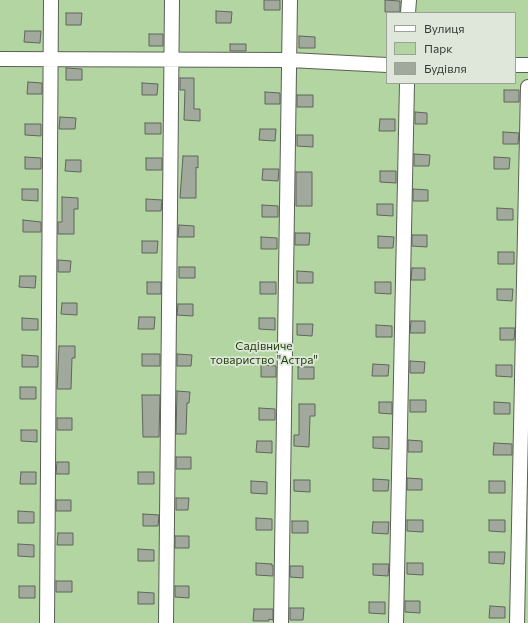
<!DOCTYPE html>
<html>
<head>
<meta charset="utf-8">
<style>
	body { margin:0 }
	#map { position:relative; width:528px; height:623px; overflow:hidden; background:#dee7da; font-family:Commissioner,sans-serif }
	canvas { display:block }
	.legend { position:absolute; left:386px; top:12px; width:130px; height:72px; box-sizing:border-box; background:#dee7da; border:1px solid #9ba298; margin:0; padding:5px 7px; list-style:none; font-size:12px; color:#373b35 }
	.legend li { display:flex; align-items:center; gap:8px; height:20px }
	.legend b { width:20px; border:1px solid #9ba298 }
</style>
</head>
<body>
<div id="map">
<canvas width="528" height="623"></canvas>
<ul class="legend">
<li><b style="height:5px;background:#fff"></b>Вулиця</li>
<li><b style="height:11px;background:#b3d5a2"></b>Парк</li>
<li><b style="height:11px;background:#a1a99d"></b>Будівля</li>
</ul>
</div>
<script>
const ctx = document.querySelector('canvas').getContext('2d');
ctx.lineJoin = 'round';
function fillPath(path, color) {
  ctx.fillStyle = color;
  ctx.fill(path, 'evenodd');
}
function shape(rows) {
  const path = new Path2D();
  for (const r of rows) {
    path.moveTo(r[0], r[1]);
    for (let i = 2; i < r.length; i += 2) path.lineTo(r[i], r[i + 1]);
  }
  return path;
}
function trace(path, color, width, dash) {
  ctx.strokeStyle = color;
  ctx.lineWidth = width;
  ctx.lineCap = dash ? 'butt' : 'round';
  ctx.setLineDash(dash || []);
  ctx.stroke(path);
}
function write(font, color, halo, rows, align = 'center') {
  ctx.font = font + ' Commissioner,sans-serif';
  ctx.lineWidth = 3.5;
  ctx.setLineDash([]);
  ctx.textBaseline = 'middle';
  ctx.strokeStyle = halo;
  ctx.fillStyle = color;
  for (const [text, x, y, turn = 0] of rows) {
    ctx.save();
    ctx.translate(x, y);
    ctx.rotate((+turn || 0) * Math.PI / 180);
    ctx.textAlign = isNaN(turn) ? turn : align;
    if (halo) ctx.strokeText(text, 0, 0);
    ctx.fillText(text, 0, 0);
    ctx.restore();
  }
}
fillPath(shape([
	[0,0,528,0,528,623,0,623],
	[387,13,515,13,515,83,387,83]
]), '#b3d5a2');
const building = shape([
	[264,0,280,0,280,10,264,10,264,0],
	[385,0,400,1,400,12,385,12,385,0],
	[216,11,232,12,231,23,216,23,216,11],
	[66,13,82,13,81,25,66,25,66,13],
	[25,31,41,31,40,43,24,42,25,31],
	[149,34,163,34,163,46,149,46,149,34],
	[299,36,315,37,315,48,299,48,299,36],
	[230,44,246,44,246,51,230,51,230,44],
	[66,68,82,69,82,80,66,80,66,68],
	[180,78,194,78,194,109,200,109,200,121,184,120,185,90,180,90,180,78],
	[28,82,42,83,42,94,27,94,28,82],
	[142,83,158,84,157,95,142,95,142,83],
	[504,90,519,90,519,102,504,102,504,90],
	[265,92,280,93,280,104,265,104,265,92],
	[297,95,313,95,313,107,297,107,297,95],
	[415,112,427,113,427,124,415,124,415,112],
	[60,117,76,118,75,129,59,129,60,117],
	[380,119,395,119,395,131,379,131,380,119],
	[145,123,161,123,161,134,145,134,145,123],
	[25,124,41,124,41,136,25,135,25,124],
	[260,129,276,129,275,141,259,140,260,129],
	[503,132,519,133,518,144,503,144,503,132],
	[297,135,313,135,313,147,297,146,297,135],
	[414,154,430,155,429,166,414,166,414,154],
	[183,156,198,156,198,168,196,167,196,198,180,198,183,156],
	[25,157,41,158,41,169,25,169,25,157],
	[494,157,510,158,509,169,494,169,494,157],
	[146,158,162,158,162,170,146,170,146,158],
	[66,160,81,160,81,172,65,171,66,160],
	[263,169,279,169,278,181,262,180,263,169],
	[380,171,396,171,396,183,380,182,380,171],
	[296,172,312,172,312,206,296,206,296,172],
	[22,189,38,189,38,201,22,200,22,189],
	[413,189,428,190,428,201,413,201,413,189],
	[62,197,78,198,78,209,74,209,74,234,58,234,58,222,62,222,62,197],
	[146,199,162,200,161,211,146,211,146,199],
	[377,204,393,204,393,216,377,215,377,204],
	[262,205,278,206,278,217,262,217,262,205],
	[497,208,513,209,513,220,497,220,497,208],
	[23,220,41,222,41,232,23,232,23,220],
	[179,225,194,226,194,237,178,237,179,225],
	[295,233,310,233,309,245,295,245,295,233],
	[412,235,427,235,427,247,412,246,412,235],
	[378,236,394,237,393,248,378,248,378,236],
	[261,237,277,238,277,249,261,249,261,237],
	[142,241,158,241,157,253,142,253,142,241],
	[498,252,514,252,514,264,498,264,498,252],
	[58,260,71,261,70,272,58,272,58,260],
	[179,267,195,267,195,278,179,278,179,267],
	[412,268,425,268,425,280,411,280,412,268],
	[297,271,313,272,313,283,297,283,297,271],
	[20,276,36,276,35,288,19,287,20,276],
	[147,282,161,282,161,294,147,294,147,282],
	[260,282,276,282,276,294,260,294,260,282],
	[375,282,391,282,391,294,375,293,375,282],
	[497,289,513,289,512,301,497,300,497,289],
	[62,303,77,303,77,315,61,314,62,303],
	[178,304,193,304,193,316,177,315,178,304],
	[139,317,155,317,154,329,138,329,139,317],
	[22,318,38,319,38,330,22,330,22,318],
	[259,318,275,318,275,330,259,329,259,318],
	[411,321,425,321,425,333,410,333,411,321],
	[297,324,313,324,312,336,297,335,297,324],
	[376,325,392,326,392,337,376,337,376,325],
	[500,328,515,328,514,340,500,340,500,328],
	[59,346,75,346,75,358,72,358,71,389,57,389,59,346],
	[142,354,160,354,160,366,142,366,142,354],
	[177,354,192,355,191,366,177,366,177,354],
	[22,355,38,356,38,367,22,367,22,355],
	[410,361,425,362,424,373,410,373,410,361],
	[373,364,389,365,388,376,372,376,373,364],
	[261,365,276,366,276,377,261,377,261,365],
	[496,365,512,365,512,377,496,376,496,365],
	[298,367,314,367,314,379,298,379,298,367],
	[20,387,36,387,36,399,20,399,20,387],
	[177,391,190,392,189,403,187,403,186,434,176,434,177,391],
	[142,395,160,395,159,437,143,437,142,395],
	[410,400,426,400,426,412,410,412,410,400],
	[379,402,392,402,392,414,379,413,379,402],
	[494,402,510,403,510,414,494,414,494,402],
	[299,404,315,404,315,416,310,416,309,447,294,446,294,435,299,435,299,404],
	[259,408,275,409,275,420,259,420,259,408],
	[57,418,72,418,72,430,57,430,57,418],
	[21,430,37,430,37,442,21,441,21,430],
	[373,437,389,437,389,449,373,448,373,437],
	[408,440,422,441,422,452,408,452,408,440],
	[257,441,272,441,272,453,256,452,257,441],
	[494,443,512,444,512,455,493,455,494,443],
	[176,457,191,457,191,469,176,469,176,457],
	[57,462,69,462,69,474,56,474,57,462],
	[21,472,36,472,36,484,20,484,21,472],
	[138,472,154,472,154,484,138,484,138,472],
	[407,478,422,479,422,490,407,490,407,478],
	[373,479,389,480,388,491,373,491,373,479],
	[294,480,310,480,310,492,294,491,294,480],
	[251,481,267,482,267,494,251,493,251,481],
	[489,481,505,481,505,493,489,493,489,481],
	[176,498,189,498,188,510,176,510,176,498],
	[56,500,71,500,71,511,56,511,56,500],
	[18,511,34,512,34,523,18,523,18,511],
	[143,514,159,515,158,526,143,526,143,514],
	[256,518,272,519,272,530,256,530,256,518],
	[407,520,423,520,423,532,407,531,407,520],
	[489,520,505,520,505,532,489,531,489,520],
	[292,521,308,521,308,533,292,533,292,521],
	[373,522,389,522,388,534,372,533,373,522],
	[58,533,73,533,73,545,57,545,58,533],
	[175,536,189,536,189,548,175,548,175,536],
	[18,544,34,545,34,557,18,556,18,544],
	[138,549,154,550,154,561,138,561,138,549],
	[489,552,505,552,504,564,489,563,489,552],
	[256,563,272,564,271,565,273,565,273,576,256,575,256,563],
	[407,563,423,563,423,575,407,574,407,563],
	[373,564,389,564,388,576,373,575,373,564],
	[290,566,303,566,303,578,290,577,290,566],
	[56,581,72,581,72,592,56,592,56,581],
	[19,586,35,586,35,598,19,598,19,586],
	[175,586,189,586,189,598,175,597,175,586],
	[138,592,154,593,154,604,138,604,138,592],
	[405,601,420,601,420,613,405,612,405,601],
	[369,602,385,602,385,614,369,613,369,602],
	[490,606,505,607,505,618,489,618,490,606],
	[290,608,304,608,303,620,290,620,290,608],
	[254,609,273,609,273,620,269,619,269,621,253,621,254,609]
]);
fillPath(building, '#a1a99d');
trace(building, '#5f665b', 1);
const minor = shape([
	[408,13,409,0],
	[0,59,290,60,387,65],
	[515,65,528,65],
	[47,623,51,0],
	[166,623,172,0],
	[281,623,290,0],
	[396,623,407,83],
	[517,623,528,87]
]);
trace(minor, '#596055', 16);
trace(minor, '#fff', 14);
write('12px', '#22420b', '#dee7da', [
	["Садівниче",264,346],
	["товариство \"Астра\"",264,360]
]);
</script>
</body>
</html>
